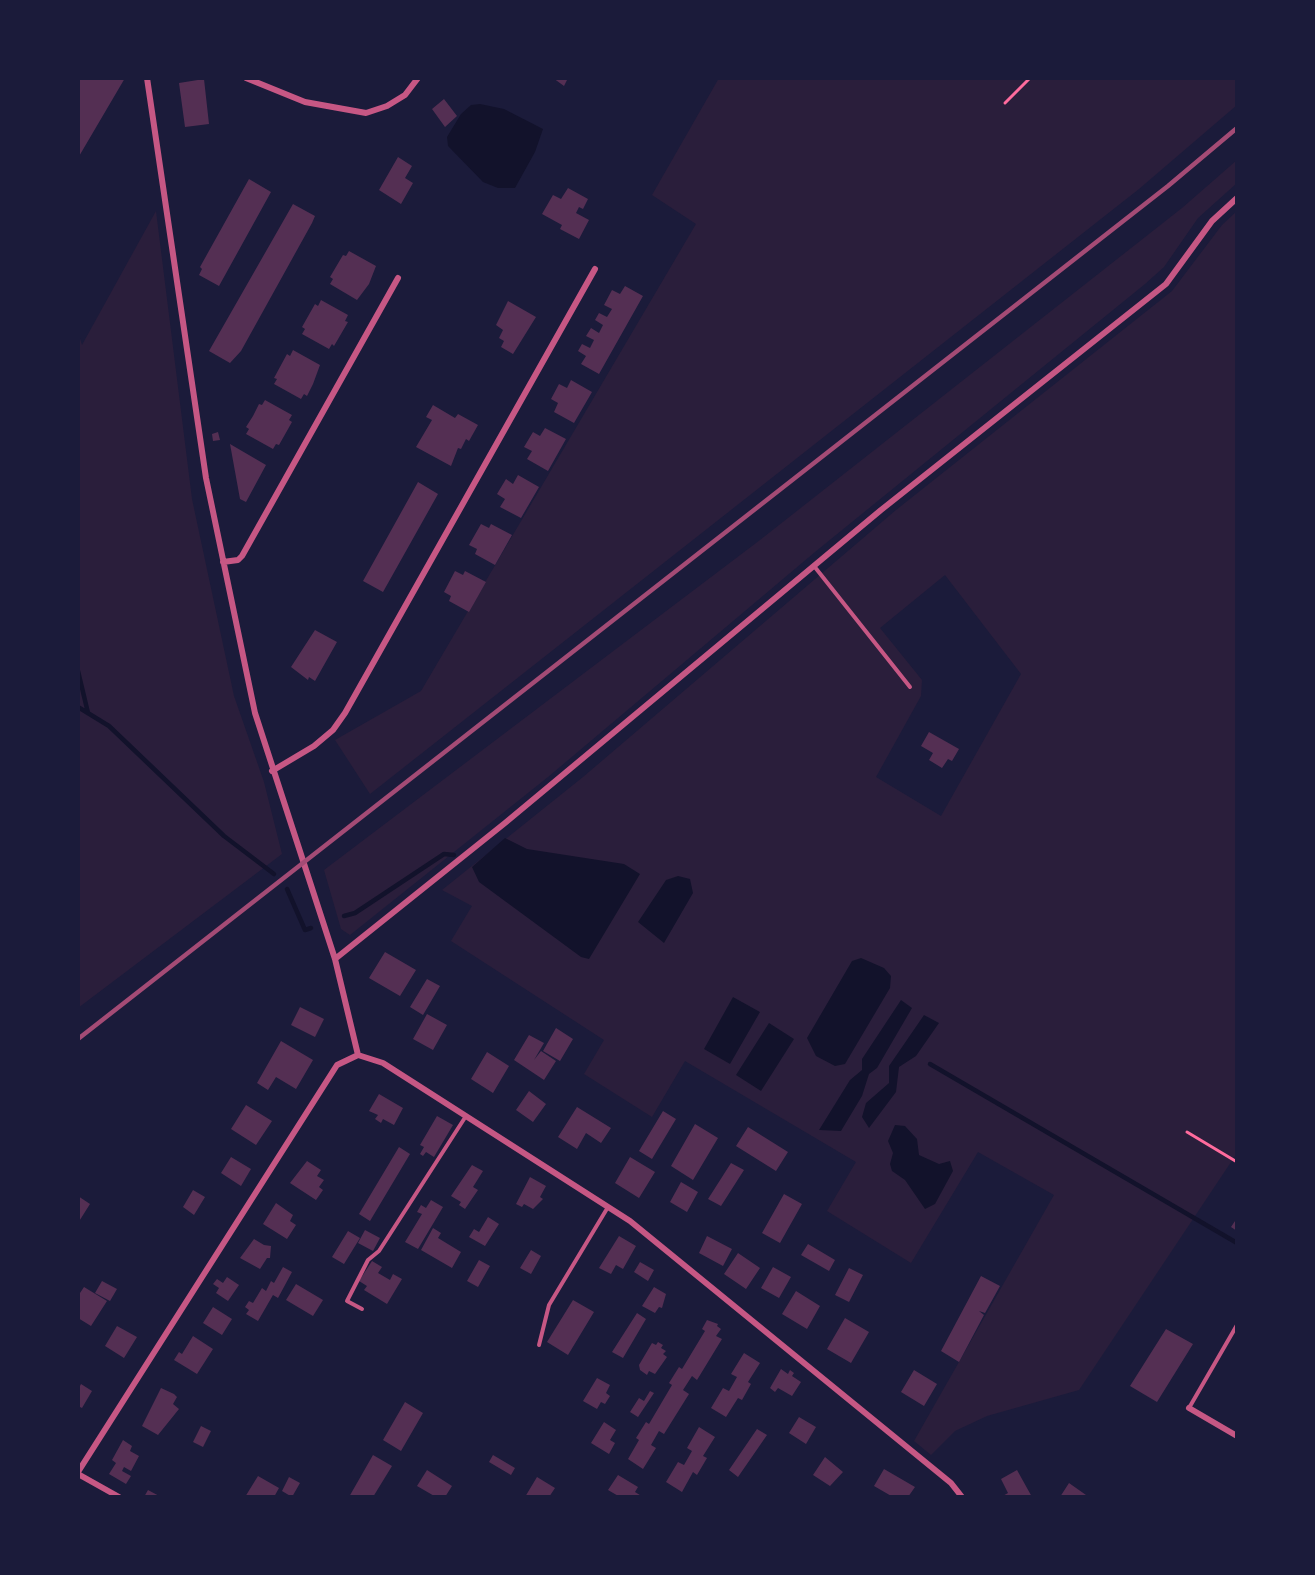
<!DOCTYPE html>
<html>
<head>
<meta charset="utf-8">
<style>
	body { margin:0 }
	#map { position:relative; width:1315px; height:1575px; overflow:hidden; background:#1b1b3a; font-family:"Archivo Narrow",sans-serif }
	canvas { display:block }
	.frame { position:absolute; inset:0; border:80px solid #1b1b3a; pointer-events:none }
</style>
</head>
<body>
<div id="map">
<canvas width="1315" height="1575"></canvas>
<div class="frame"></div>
</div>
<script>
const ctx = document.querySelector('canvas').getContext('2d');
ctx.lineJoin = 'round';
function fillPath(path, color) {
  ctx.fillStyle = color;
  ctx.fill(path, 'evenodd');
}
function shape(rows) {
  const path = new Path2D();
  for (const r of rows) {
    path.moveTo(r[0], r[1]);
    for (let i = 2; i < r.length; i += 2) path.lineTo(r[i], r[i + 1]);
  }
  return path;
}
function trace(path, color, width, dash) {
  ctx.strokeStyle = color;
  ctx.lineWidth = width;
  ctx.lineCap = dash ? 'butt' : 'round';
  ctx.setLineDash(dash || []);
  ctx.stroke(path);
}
fillPath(shape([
	[719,78,1237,78,1237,105,1139,189,370,794,335,740,421,691,696,224,652,195],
	[1237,160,1237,183,1198,218,1164,267,1145,284,815,552,548,777,350,935,341,929,324,870,760,540,1182,208],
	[156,211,192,499,234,696,264,782,282,854,78,1008,78,332,82,345],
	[1237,211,1237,1153,1079,1390,987,1416,955,1431,931,1455,914,1441,1054,1195,978,1152,911,1263,827,1211,856,1162,685,1061,652,1117,584,1074,604,1040,451,941,472,906,442,890,583,777,896,510,1172,291,1222,225],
	[945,575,1021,674,941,816,876,777,921,696,922,680,880,628]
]), '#2a1e3b');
fillPath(shape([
	[480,104,504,109,543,129,535,152,515,188,498,188,483,182,448,146,447,137,461,114,471,105],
	[505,838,527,849,624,864,640,874,589,959,581,957,479,882,472,867],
	[678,876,690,879,693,893,664,943,638,922,666,880],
	[861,958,884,968,891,976,890,988,845,1064,835,1066,816,1056,807,1038,852,961],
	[733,997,760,1012,730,1064,704,1049],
	[901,1000,912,1008,877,1068,869,1074,862,1096,841,1131,819,1130,850,1080,862,1070,862,1059],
	[924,1015,939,1023,916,1056,899,1067,896,1092,869,1128,862,1117,866,1103,889,1083,889,1066],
	[769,1023,794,1039,761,1091,736,1075],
	[895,1125,905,1126,917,1139,919,1155,939,1164,950,1161,953,1171,935,1204,925,1209,905,1180,892,1171,890,1164,893,1153,888,1141]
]), '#12122b');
trace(shape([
	[78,671,88,713],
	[78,707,109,726,224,836,274,874],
	[287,889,305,930,311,928],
	[344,916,355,913,444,854,454,855],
	[930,1064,1237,1243]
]), '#12122b', 4.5);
fillPath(shape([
	[78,78,125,78,78,158],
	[553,78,568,78,564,86],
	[204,79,209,124,185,127,179,83],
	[444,99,457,116,445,127,432,109],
	[398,157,412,166,405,178,413,183,401,204,379,190],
	[249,179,271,192,219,286,199,275,202,269,200,267],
	[568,188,588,199,583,209,579,207,576,213,589,220,579,239,560,229,562,225,542,214,553,195,561,199],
	[293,204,315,216,312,223,241,351,230,363,209,351],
	[349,251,376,266,369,284,357,300,330,284,333,279,330,277,343,255,346,256],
	[625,286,643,296,599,374,581,364,586,356,578,351,582,344,590,348,594,340,586,336,591,328,599,333,603,325,595,320,599,313,607,317,612,309,604,305,612,290,620,294],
	[321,300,348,315,345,321,348,322,334,346,332,344,329,349,302,334,305,329,302,327,315,304,318,306],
	[508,301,536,317,513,354,501,347,504,341,499,338,503,330,496,325],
	[293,350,320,365,313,384,307,396,304,394,301,399,274,384,277,379,274,378,287,354,290,356],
	[571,380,592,392,574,423,554,412,558,403,551,399,559,384,567,388],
	[265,400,292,415,289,420,292,422,279,445,276,444,273,449,246,434,249,429,246,427,253,416,259,404,262,405],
	[433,405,455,418,458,414,478,425,469,441,466,439,461,449,458,448,451,466,416,447,432,420,426,417],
	[545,428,566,439,548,471,527,459,532,451,524,447,533,432,540,436],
	[218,432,220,440,213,441,212,434],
	[230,444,266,465,246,502,240,499],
	[518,475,539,487,521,518,500,507,505,499,497,494,506,479,513,484],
	[418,482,438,494,383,592,363,581],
	[481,524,489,528,491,524,512,535,495,565,475,554,477,549,469,545],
	[455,571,463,575,465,571,486,582,469,612,449,601,451,596,444,592],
	[315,630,337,642,315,681,309,677,308,680,291,667],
	[929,732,959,749,952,761,948,759,942,768,929,760,933,753,921,746],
	[385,952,416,970,400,996,369,978],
	[427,979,440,986,423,1015,410,1007],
	[300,1007,324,1019,315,1037,291,1025],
	[427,1014,447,1025,433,1050,413,1039],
	[556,1028,573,1039,560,1061,543,1051],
	[529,1035,544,1043,534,1060,541,1051,556,1061,544,1080,514,1060],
	[281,1041,313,1060,296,1089,276,1077,268,1090,257,1083],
	[487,1052,509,1066,493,1093,471,1079],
	[529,1091,546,1104,533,1122,516,1110],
	[379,1094,403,1108,394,1125,383,1119,381,1123,375,1119,378,1115,369,1111],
	[246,1105,272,1121,256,1145,231,1129],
	[577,1107,611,1128,601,1143,586,1133,577,1149,558,1137],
	[663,1111,676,1119,652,1159,639,1151],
	[437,1116,453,1125,434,1157,426,1152,423,1156,420,1154,424,1147,420,1145],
	[695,1124,718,1138,693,1180,671,1166],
	[748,1127,788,1152,776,1171,736,1146],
	[399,1147,410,1154,370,1221,359,1214],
	[231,1157,251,1169,241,1186,221,1173],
	[630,1157,655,1172,639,1198,615,1183],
	[307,1161,321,1170,317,1176,324,1180,319,1187,323,1190,316,1200,290,1183],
	[731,1163,744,1170,721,1206,708,1199],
	[472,1165,483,1171,473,1187,478,1190,465,1209,459,1205,461,1202,451,1196],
	[530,1177,546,1186,540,1197,543,1199,533,1209,524,1204,522,1207,516,1204],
	[681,1182,698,1192,687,1212,670,1202],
	[193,1190,205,1197,194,1215,183,1207],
	[784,1194,802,1204,780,1243,762,1233],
	[78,1196,90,1204,78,1223],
	[431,1200,443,1207,418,1249,405,1242,422,1214,417,1212,421,1205,426,1208],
	[276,1203,293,1215,290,1221,296,1225,287,1239,263,1224],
	[488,1217,499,1224,485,1246,469,1237,474,1229,479,1232],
	[1237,1218,1237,1231,1231,1227],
	[433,1228,441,1233,438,1238,461,1252,452,1268,421,1250],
	[365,1230,380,1238,373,1251,358,1243],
	[348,1231,360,1238,344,1264,332,1257],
	[619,1236,636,1246,623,1269,616,1265,611,1274,599,1268],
	[707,1236,732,1249,723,1266,699,1253],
	[254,1239,264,1245,271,1246,270,1258,267,1258,260,1269,240,1258],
	[808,1244,835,1260,829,1271,801,1255],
	[531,1250,541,1256,531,1274,520,1268],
	[738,1253,760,1268,746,1289,724,1274],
	[479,1260,490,1266,478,1287,467,1281],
	[372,1261,382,1267,378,1273,390,1280,393,1274,402,1279,387,1304,364,1290,367,1286,359,1281],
	[640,1262,654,1270,648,1281,634,1272],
	[283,1267,292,1272,278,1298,273,1295,258,1321,246,1314,249,1310,245,1307,249,1301,253,1303,262,1288,266,1291,271,1281,274,1283],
	[773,1267,791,1277,779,1298,761,1288],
	[849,1268,863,1275,849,1302,835,1295],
	[981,1276,1000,1286,985,1313,979,1311,984,1315,959,1362,941,1351],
	[227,1277,239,1285,228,1301,216,1293,219,1288,213,1284,217,1279,223,1283],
	[102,1281,117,1289,110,1301,95,1293],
	[296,1284,323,1300,313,1316,286,1300],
	[84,1287,107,1301,91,1326,78,1318,78,1296],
	[654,1287,666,1294,662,1308,659,1307,655,1313,642,1306],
	[796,1291,820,1306,807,1329,782,1314],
	[573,1300,594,1312,568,1355,547,1342],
	[213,1307,232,1319,222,1335,203,1323],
	[637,1313,646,1319,623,1358,612,1352],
	[845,1318,869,1332,851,1363,827,1349],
	[707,1320,718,1324,717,1326,721,1329,716,1336,722,1339,697,1380,692,1376,683,1390,689,1394,664,1434,659,1431,651,1445,656,1448,643,1469,628,1459,639,1440,636,1438,646,1422,649,1424,672,1385,669,1383,679,1367,682,1369,705,1331,702,1329],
	[117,1326,137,1337,124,1358,105,1346],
	[1166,1329,1193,1344,1157,1402,1130,1386],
	[193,1336,213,1349,197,1374,174,1360,179,1352,182,1354],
	[658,1342,663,1345,661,1348,666,1351,663,1354,667,1357,655,1374,649,1371,647,1375,640,1370,639,1365,652,1343,656,1345],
	[744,1353,760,1363,748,1382,751,1384,742,1400,738,1398,726,1417,711,1408,723,1388,729,1391,737,1377,731,1374],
	[781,1369,788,1374,790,1370,794,1373,792,1376,801,1382,792,1396,778,1388,775,1392,770,1388],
	[914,1370,937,1384,924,1406,901,1392],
	[597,1378,610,1385,606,1393,610,1396,605,1404,601,1402,597,1409,583,1401],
	[81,1384,92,1391,82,1408,78,1406,78,1390],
	[161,1388,174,1394,177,1397,173,1404,179,1409,158,1435,142,1426],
	[650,1391,654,1393,638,1417,630,1412,639,1398,644,1401],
	[405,1402,423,1413,401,1451,383,1440],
	[799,1417,816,1427,806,1444,789,1433],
	[604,1422,616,1430,610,1440,615,1443,609,1454,591,1443],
	[201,1426,211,1431,203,1447,193,1442],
	[699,1427,715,1437,703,1456,707,1458,697,1475,693,1472,682,1492,666,1482,678,1462,684,1465,692,1451,687,1448],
	[757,1429,767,1435,738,1477,729,1470],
	[123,1440,132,1446,130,1451,139,1456,131,1471,124,1467,122,1471,131,1476,126,1484,109,1474,116,1463,112,1460],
	[373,1455,392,1466,373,1497,349,1497],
	[493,1455,515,1468,511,1475,489,1462],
	[825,1457,843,1472,830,1486,813,1475],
	[884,1469,915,1487,908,1497,893,1497,874,1486],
	[427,1470,452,1486,445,1497,436,1497,417,1486],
	[1017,1470,1032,1497,1001,1497,1008,1493,1001,1479],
	[618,1475,638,1487,635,1492,643,1497,620,1497,608,1490],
	[258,1476,279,1488,274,1497,245,1497],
	[289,1477,300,1483,292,1497,282,1491],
	[537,1477,555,1488,549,1497,525,1497],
	[1069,1483,1086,1495,1084,1497,1060,1497],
	[148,1490,161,1497,144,1497]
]), '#542f53');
trace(shape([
	[1005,103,1030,78],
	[1187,1132,1237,1162]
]), '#ff6b9d', 3);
trace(shape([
	[814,566,910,687],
	[362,1309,347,1301,368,1260,379,1251,466,1116],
	[539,1345,549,1305,608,1207],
	[1189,1408,1237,1325]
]), '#c65784', 4);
trace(shape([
	[147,78,206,478,255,713,335,959,358,1055],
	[246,78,305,102,366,113,387,106,405,95,418,78],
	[223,562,238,560,242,556,398,278],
	[272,771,314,746,333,730,345,713,595,269],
	[335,959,505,823,881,510,1166,284,1212,221,1237,198],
	[1189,1408,1237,1436],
	[78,1472,337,1065,358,1055,383,1063,630,1221,951,1483,962,1497],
	[78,1474,119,1497]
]), '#c65784', 6);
trace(shape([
	[78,1039,1168,186,1237,128]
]), '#a44b75', 4.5);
</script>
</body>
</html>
